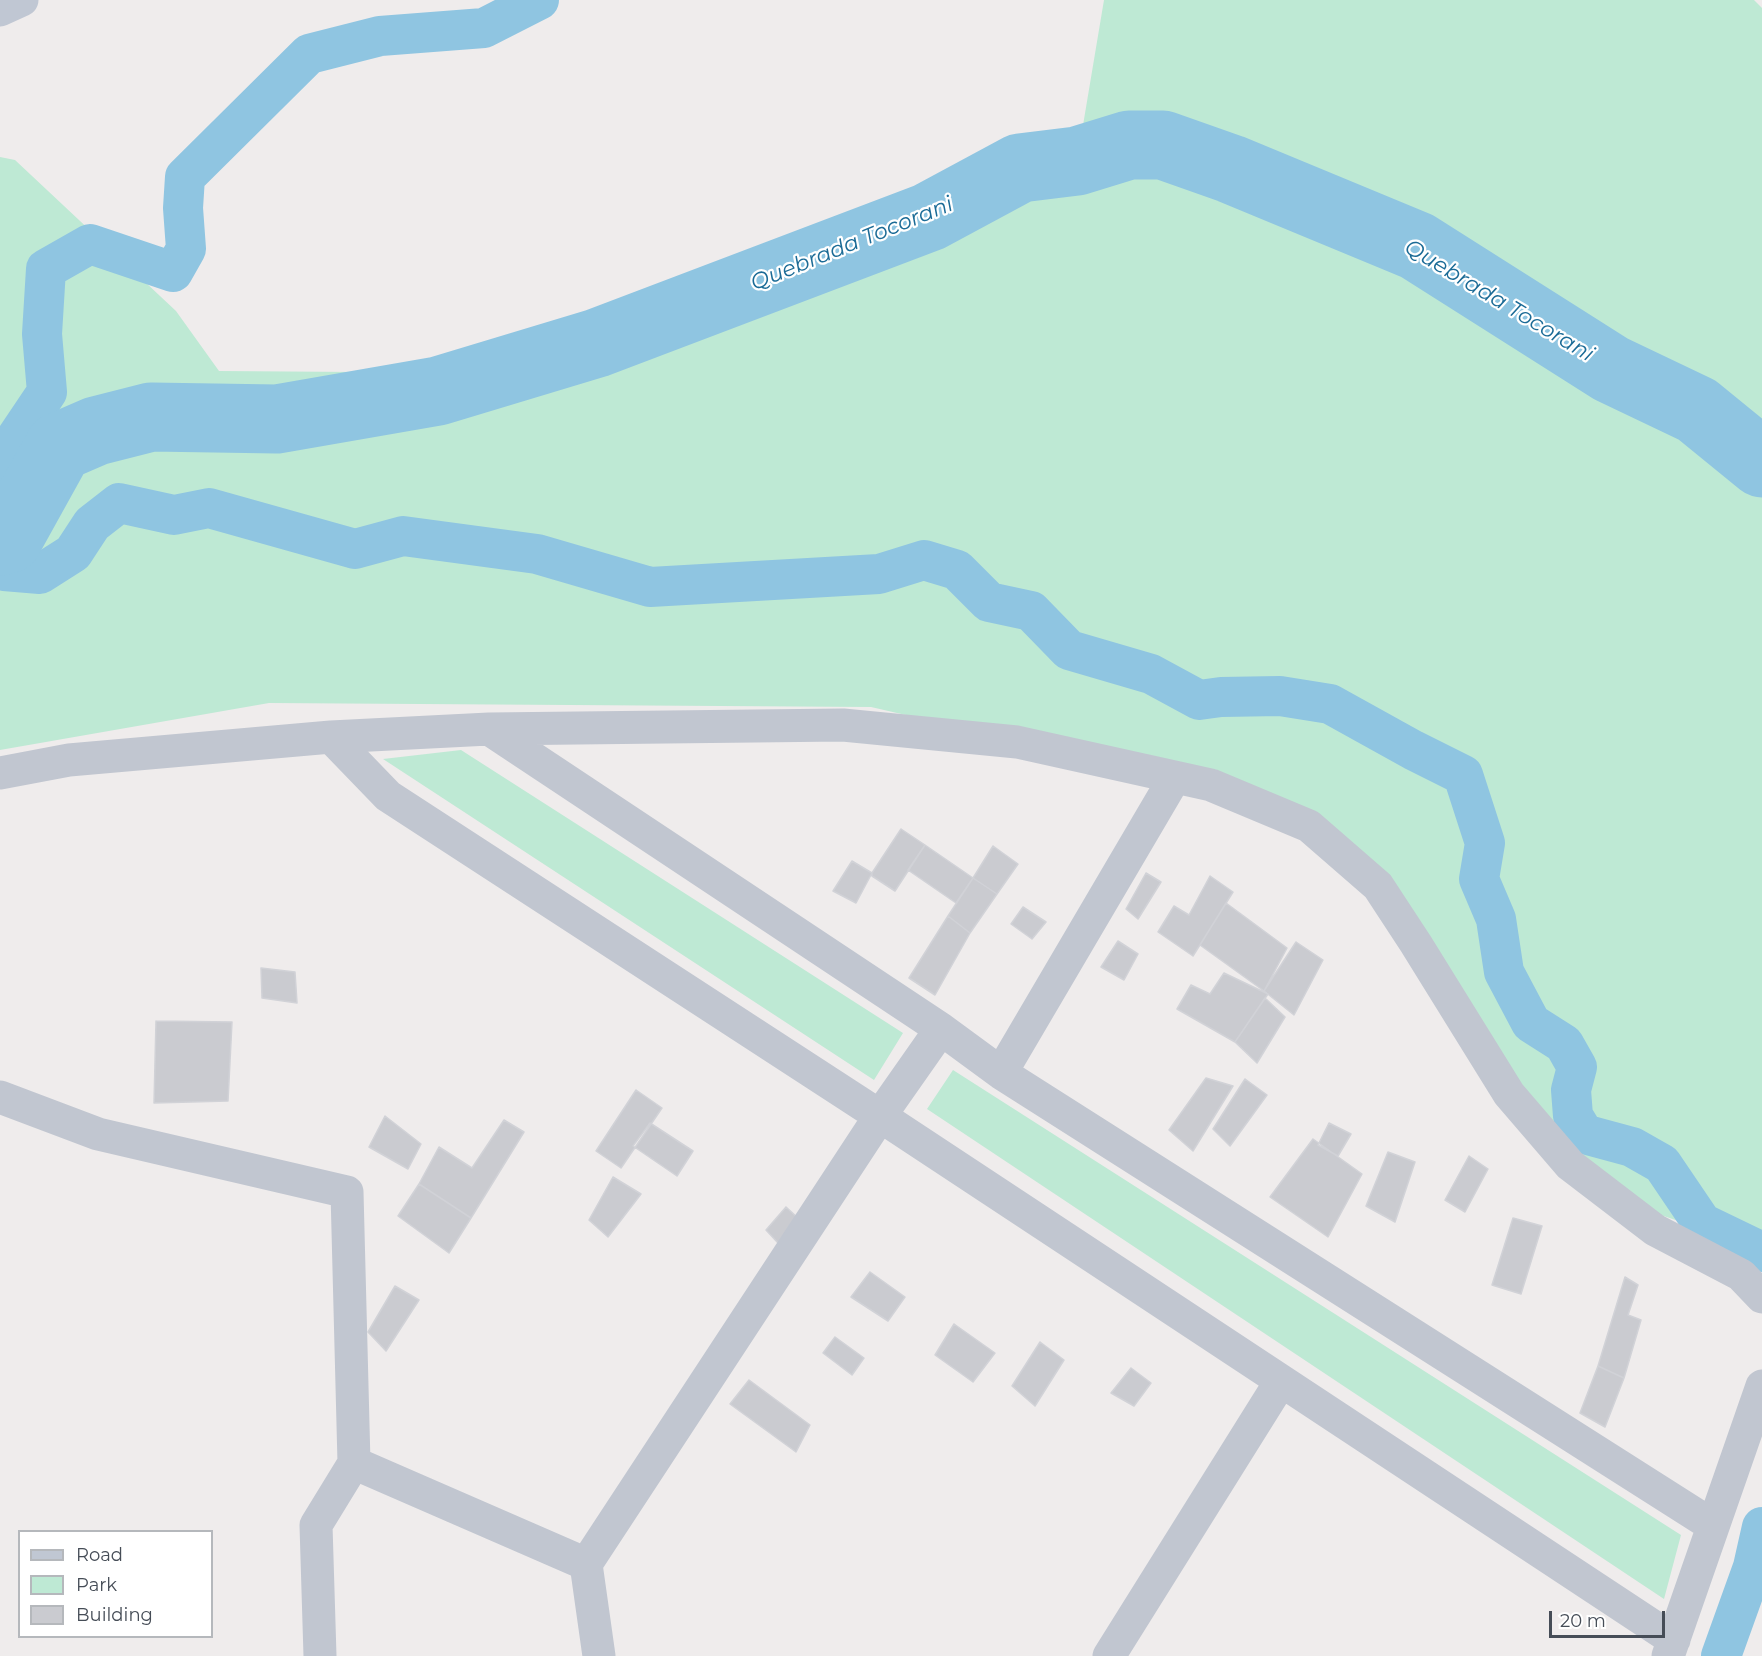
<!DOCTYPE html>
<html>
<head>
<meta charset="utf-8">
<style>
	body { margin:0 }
	#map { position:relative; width:1762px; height:1656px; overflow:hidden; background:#efecec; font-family:Montserrat,sans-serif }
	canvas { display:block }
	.legend { position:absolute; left:18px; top:1530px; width:195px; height:108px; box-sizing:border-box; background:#fff; border:2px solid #b5b8bc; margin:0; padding:8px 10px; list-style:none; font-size:18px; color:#464d57 }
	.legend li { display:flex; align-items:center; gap:12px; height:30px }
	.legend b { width:30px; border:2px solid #b5b8bc }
	.scale { position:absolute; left:1549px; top:1611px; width:116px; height:27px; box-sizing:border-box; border:3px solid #464d57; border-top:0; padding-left:8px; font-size:18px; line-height:21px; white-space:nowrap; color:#464d57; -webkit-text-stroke:4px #fff; paint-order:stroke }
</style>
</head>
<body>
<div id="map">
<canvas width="1762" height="1656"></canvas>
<ul class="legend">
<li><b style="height:8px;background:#c0c7d3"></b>Road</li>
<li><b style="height:16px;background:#bee9d4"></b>Park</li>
<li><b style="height:16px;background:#cacbd0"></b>Building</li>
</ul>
<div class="scale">20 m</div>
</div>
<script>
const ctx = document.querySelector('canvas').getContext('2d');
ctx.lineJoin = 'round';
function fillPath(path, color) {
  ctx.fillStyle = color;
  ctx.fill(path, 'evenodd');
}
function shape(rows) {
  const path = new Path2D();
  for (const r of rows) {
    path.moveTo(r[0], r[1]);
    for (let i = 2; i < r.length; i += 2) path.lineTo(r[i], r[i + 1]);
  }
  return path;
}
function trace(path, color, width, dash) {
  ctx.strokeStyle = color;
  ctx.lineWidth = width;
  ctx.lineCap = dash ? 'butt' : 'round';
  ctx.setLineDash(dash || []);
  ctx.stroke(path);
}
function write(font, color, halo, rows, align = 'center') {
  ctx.font = font + ' Montserrat,sans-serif';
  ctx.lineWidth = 4.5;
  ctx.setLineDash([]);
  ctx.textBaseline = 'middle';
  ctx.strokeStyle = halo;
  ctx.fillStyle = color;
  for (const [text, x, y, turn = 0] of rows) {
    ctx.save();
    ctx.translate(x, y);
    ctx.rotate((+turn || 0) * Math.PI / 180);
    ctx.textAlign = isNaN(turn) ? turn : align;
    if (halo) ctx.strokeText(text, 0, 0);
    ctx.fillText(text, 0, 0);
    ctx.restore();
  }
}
fillPath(shape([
	[1104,0,1754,0,1762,8,1762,1249,1601,1195,1353,849,1236,791,871,707,269,703,0,750,0,157,15,160,176,311,219,371,357,372,615,331,929,217,1020,168,1077,161],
	[461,750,903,1033,874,1080,383,759],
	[953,1070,1681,1535,1664,1599,927,1109]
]), '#bee9d4');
trace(shape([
	[0,480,16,438,47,392,42,334,46,269,90,244,173,272,186,249,183,208,185,177,309,54,380,36,484,28,539,0],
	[0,566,4,571,40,574,73,553,92,524,119,503,174,515,209,508,355,549,403,536,537,554,650,587,879,574,924,560,957,570,989,602,1031,611,1069,650,1151,674,1199,700,1221,697,1280,696,1330,704,1413,750,1463,775,1485,843,1479,879,1496,919,1504,972,1531,1023,1564,1044,1577,1067,1571,1090,1573,1116,1584,1134,1632,1147,1662,1164,1702,1223,1762,1252],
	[1721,1656,1753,1567,1762,1527]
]), '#8fc5e1', 40);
trace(shape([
	[0,541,8,539,59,447,96,431,151,417,277,419,438,391,597,343,929,217,1020,168,1077,161,1129,145,1163,145,1231,169,1417,246,1611,369,1697,410,1762,463]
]), '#8fc5e1', 69);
const building = shape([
	[901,829,925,845,895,891,872,876,872,873,901,829],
	[925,845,973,878,956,903,908,870,925,845],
	[993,846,1018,864,997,894,973,878,993,846],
	[852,861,872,873,856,903,833,891,852,861],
	[1146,873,1161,882,1138,919,1126,909,1146,873],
	[1210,876,1233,892,1193,956,1158,932,1174,906,1189,915,1210,876],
	[973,878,997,894,970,933,948,916,973,878],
	[1226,903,1287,948,1264,991,1200,945,1226,903],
	[1023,907,1046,922,1032,939,1011,924,1023,907],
	[948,916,970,933,935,995,909,978,948,916],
	[1118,941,1138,954,1124,980,1101,967,1118,941],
	[1296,942,1323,960,1294,1015,1264,991,1296,942],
	[261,968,295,972,297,1003,262,998,261,968],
	[1224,973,1268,994,1235,1042,1177,1009,1191,985,1210,994,1224,973],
	[1265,998,1285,1017,1257,1063,1235,1042,1265,998],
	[156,1021,232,1022,228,1101,154,1103,156,1021],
	[1206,1078,1233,1086,1193,1151,1169,1130,1206,1078],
	[1245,1079,1267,1095,1230,1146,1213,1129,1245,1079],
	[636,1090,662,1108,621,1168,596,1151,636,1090],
	[385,1116,421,1144,408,1169,369,1147,385,1116],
	[504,1120,524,1132,471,1218,419,1184,439,1147,472,1168,504,1120],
	[650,1123,693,1151,677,1176,633,1146,650,1123],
	[1329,1123,1351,1134,1338,1156,1318,1145,1329,1123],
	[1313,1139,1362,1174,1328,1237,1270,1197,1313,1139],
	[1388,1152,1415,1162,1395,1222,1366,1206,1388,1152],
	[1469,1156,1488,1169,1465,1212,1445,1200,1469,1156],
	[613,1177,641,1194,608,1237,589,1220,613,1177],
	[419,1184,471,1218,449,1253,398,1216,419,1184],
	[786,1207,798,1218,778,1243,766,1230,786,1207],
	[1513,1218,1542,1226,1521,1294,1492,1285,1513,1218],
	[870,1272,905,1297,888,1321,851,1297,870,1272],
	[1625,1277,1638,1285,1628,1315,1641,1320,1624,1378,1598,1366,1625,1277],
	[395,1286,419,1300,386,1351,368,1332,395,1286],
	[954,1324,995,1353,973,1382,935,1355,954,1324],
	[835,1337,864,1358,852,1375,823,1353,835,1337],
	[1040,1342,1064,1360,1035,1406,1012,1386,1040,1342],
	[1598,1366,1624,1378,1605,1427,1580,1413,1598,1366],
	[1131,1368,1151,1383,1134,1406,1111,1393,1131,1368],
	[749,1380,810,1425,796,1452,730,1404,749,1380]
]);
fillPath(building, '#cacbd0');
trace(building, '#d1d2d7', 1.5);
trace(shape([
	[489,729,941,1029,1001,1073,1712,1525],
	[331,737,388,796,880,1116,1674,1640],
	[0,773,69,760,331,737,489,729,843,725,1017,742,1211,785,1309,826,1378,886,1416,944,1509,1094,1570,1165,1655,1230,1741,1275,1762,1297],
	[1001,1073,1175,777],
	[0,1097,98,1134,347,1192,354,1463,316,1525,320,1656],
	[354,1463,586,1564],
	[599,1656,586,1564,880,1116,941,1029],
	[1109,1656,1281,1381],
	[1668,1656,1762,1386]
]), '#c1c6d0', 33);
trace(shape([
	[0,10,22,0]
]), '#c0c7d3', 33);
write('italic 22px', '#1b6b96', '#fff', [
	["Quebrada Tocorani",852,244,-22],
	["Quebrada Tocorani",1499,301,31]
]);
</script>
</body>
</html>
